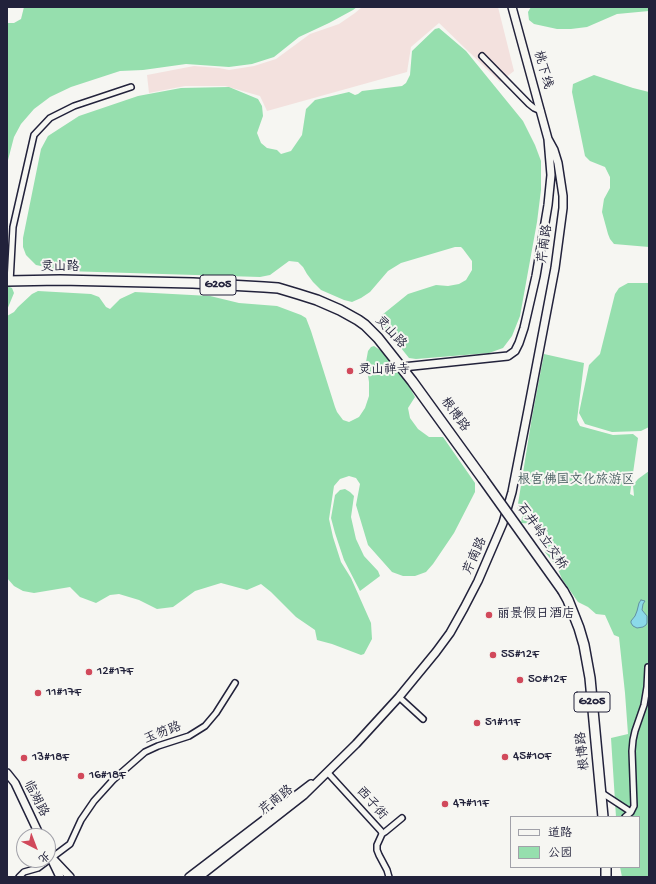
<!DOCTYPE html>
<html>
<head>
<meta charset="utf-8">
<style>
	body { margin:0 }
	#map { position:relative; width:656px; height:884px; overflow:hidden; background:#f6f6f2; font-family:"Gochi Hand","LXGW WenKai TC",sans-serif }
	canvas { display:block }
	.frame { position:absolute; inset:0; border:8px solid #22223b; pointer-events:none }
	.legend { position:absolute; left:510px; top:816px; width:130px; height:52px; box-sizing:border-box; background:#f6f6f2; border:1px solid #a1a1a9; margin:0; padding:5px 7px; list-style:none; font-size:12px; color:#22223b }
	.legend li { display:flex; align-items:center; gap:8px; height:20px }
	.legend b { width:20px; border:1px solid #a1a1a9 }
	.north { position:absolute; left:16px; top:828px; width:40px; height:40px; box-sizing:border-box; background:#f6f6f2; border:1px solid #a1a1a9; border-radius:50%; rotate:138deg; font-size:11px; font-weight:700; line-height:16px; text-align:center; color:#22223b }
	.north::after { content:''; display:block; margin:auto; width:14px; height:18px; background:#d1495b; clip-path:polygon(50% 0,100% 100%,50% 72%,0 100%) }
</style>
</head>
<body>
<div id="map">
<canvas width="656" height="884"></canvas>
<div class="frame"></div>
<ul class="legend">
<li><b style="height:5px;background:#f6f6f2"></b>道路</li>
<li><b style="height:11px;background:#96dfae"></b>公园</li>
</ul>
<div class="north">北</div>
</div>
<script>
const ctx = document.querySelector('canvas').getContext('2d');
ctx.lineJoin = 'round';
function fillPath(path, color) {
  ctx.fillStyle = color;
  ctx.fill(path, 'evenodd');
}
function shape(rows) {
  const path = new Path2D();
  for (const r of rows) {
    path.moveTo(r[0], r[1]);
    for (let i = 2; i < r.length; i += 2) path.lineTo(r[i], r[i + 1]);
  }
  return path;
}
function trace(path, color, width, dash) {
  ctx.strokeStyle = color;
  ctx.lineWidth = width;
  ctx.lineCap = dash ? 'butt' : 'round';
  ctx.setLineDash(dash || []);
  ctx.stroke(path);
}
function write(font, color, halo, rows, align = 'center') {
  ctx.font = font + ' "Gochi Hand","LXGW WenKai TC",sans-serif';
  ctx.lineWidth = 4;
  ctx.setLineDash([]);
  ctx.textBaseline = 'middle';
  ctx.strokeStyle = halo;
  ctx.fillStyle = color;
  for (const [text, x, y, turn = 0] of rows) {
    ctx.save();
    ctx.translate(x, y);
    ctx.rotate((+turn || 0) * Math.PI / 180);
    ctx.textAlign = isNaN(turn) ? turn : align;
    if (halo) ctx.strokeText(text, 0, 0);
    ctx.fillText(text, 0, 0);
    ctx.restore();
  }
}
fillPath(shape([
	[362,7,498,7,514,71,500,82,439,23,411,47,407,72,267,111,260,96,225,86,185,86,149,93,147,75,194,66,219,68,229,70,254,66,276,59,310,34,339,24,355,13]
]), '#f3e1de');
fillPath(shape([
	[24,7,357,7,353,10,329,23,299,37,274,57,252,64,229,67,186,64,143,70,120,71,71,87,50,97,34,109,21,124,14,137,7,164,7,23,14,23,21,19],
	[531,7,649,7,649,11,617,14,587,27,571,29,557,29,534,24,529,20,528,12],
	[439,28,466,51,523,121,535,145,541,161,541,190,537,222,520,316,512,336,503,348,489,353,416,359,409,358,385,328,381,322,382,315,408,294,436,285,448,286,459,284,466,280,472,270,472,261,463,249,461,247,455,247,401,263,388,271,370,292,361,298,352,302,344,300,321,290,313,282,307,274,303,267,298,262,289,261,270,275,260,277,65,271,36,265,26,255,23,247,23,238,41,149,48,136,79,116,138,96,181,88,229,87,258,99,262,106,263,116,257,133,261,143,267,148,277,150,281,154,291,151,302,135,306,109,315,100,349,92,355,95,358,94,362,91,402,86,406,83,410,75,412,51,435,29],
	[594,75,633,88,649,92,649,247,614,244,610,239,608,234,602,212,604,199,610,188,610,177,605,167,590,161,585,156,572,92,573,84],
	[628,283,649,283,649,427,641,431,612,432,585,424,579,413,589,365,600,354,615,294,619,288],
	[7,286,12,288,14,293,7,310],
	[38,291,91,294,99,297,106,307,110,309,120,299,135,292,210,296,239,303,277,306,301,315,306,318,311,331,335,407,337,412,343,420,349,422,359,417,365,408,369,396,369,382,366,362,368,351,371,347,374,346,383,352,396,370,406,381,415,397,408,408,410,418,418,429,429,437,443,437,475,483,475,492,454,533,433,564,426,572,415,576,403,576,392,572,368,545,356,505,360,484,356,478,349,476,340,479,334,486,329,519,333,537,341,562,351,578,371,623,372,639,364,654,361,655,332,644,317,640,315,630,296,617,271,592,261,584,247,590,221,583,195,591,173,607,157,609,139,600,119,594,110,595,96,603,80,597,70,587,34,593,23,591,14,586,7,578,7,316,14,312,18,307,32,294],
	[544,354,584,363,577,420,580,426,613,435,633,434,638,438,630,494,634,496,633,485,638,479,649,471,649,877,622,877,620,867,639,867,639,817,616,817,611,738,628,734,625,693,619,637,614,635,605,615,596,614,588,607,578,602,562,579,557,567,545,552,548,532,536,524,521,523,523,511,517,510,532,417],
	[345,489,350,492,354,496,351,517,356,539,364,556,378,571,380,576,360,591,344,560,335,533,331,518,335,495,340,490]
]), '#96dfae');
const water = shape([
	[641,600,645,601,643,604,642,610,647,616,647,623,646,625,643,627,637,628,633,626,631,623,631,621,635,616,637,611,639,603,641,600]
]);
fillPath(water, '#8bd9e9');
trace(water, '#6190a3', 1);
const street = shape([
	[482,56,529,104,534,108,541,111],
	[10,282,13,227,34,135,50,118,74,106,131,87],
	[399,697,423,719],
	[328,773,381,831,382,834,377,845,377,850,379,855,387,870,389,877],
	[602,793,631,812,625,817],
	[631,812,634,806,632,751,633,740,635,731,644,705,647,687,648,667],
	[382,834,385,832,402,818],
	[19,877,24,872,38,868,70,844,81,820,94,801,113,780,145,752,158,746,189,736,205,726,216,713,235,683]
]);
const secondary = shape([
	[403,367,508,356,515,351,519,343,524,328,536,276,548,205,551,175,548,139,512,7],
	[7,773,15,783,40,836],
	[48,852,60,877],
	[53,859,70,877],
	[189,877,311,784],
	[199,877,304,795,356,744,399,697,436,652,450,633,464,608,478,581,503,523,512,492,528,410,555,268,563,208,563,196,558,163,554,150,548,139]
]);
const highway = shape([
	[7,281,60,280,193,283,264,287,278,288,298,294,317,300,340,310,358,320,365,325,378,338,412,381,483,479],
	[563,591,568,600,579,628,584,645,590,678,603,817],
	[606,867,606,877]
]);
trace(street, '#22223b', 8);
trace(secondary, '#22223b', 10);
trace(highway, '#22223b', 12);
trace(street, '#f6f6f2', 5);
trace(secondary, '#f6f6f2', 7);
trace(highway, '#f6f6f2', 9);
const highwayBridge = shape([
	[483,479,563,591]
]);
trace(highwayBridge, '#22223b', 12, []);
trace(highwayBridge, '#f6f6f2', 9);
for (const [x, y, r, color] of [
	[350,371,4,"#d1495b"],
	[489,615,4,"#d1495b"],
	[493,655,4,"#d1495b"],
	[89,672,4,"#d1495b"],
	[520,680,4,"#d1495b"],
	[38,693,4,"#d1495b"],
	[477,723,4,"#d1495b"],
	[505,757,4,"#d1495b"],
	[24,758,4,"#d1495b"],
	[81,776,4,"#d1495b"],
	[445,804,4,"#d1495b"]
]) {
  const dot = new Path2D();
  dot.arc(x, y, r, 0, 2 * Math.PI);
  ctx.fillStyle = color;
  ctx.fill(dot);
  trace(dot, '#f6f6f2', 1.5);
}
for (const [x, y, w] of [
	[218,285,36],
	[592,702,36]
]) {
  const box = new Path2D();
  box.roundRect(x - w / 2, y - 10, w, 20, 3);
  ctx.fillStyle = '#f6f6f2';
  ctx.fill(box);
  trace(box, '#22223b', 1);
}
write('bold 12px', '#22223b', null, [
	["G205",218,285],
	["G205",592,702]
]);
write('13px', '#22223b', '#f6f6f2', [
	["桃下线",542,70,74],
	["芹南路",546,244,-82],
	["灵山路",60,268],
	["灵山路",390,333,47],
	["根博路",454,415,54],
	["石井岭立交桥",541,537,55],
	["芹南路",476,556,-66],
	["玉笏路",163,734,-21],
	["根博路",584,751,-96],
	["临湖路",35,799,63],
	["芹南路",277,801,-38],
	["西子街",371,804,48]
]);
write('13px', '#22223b', '#f6f6f2', [
	["灵山禅寺",358,371],
	["丽景假日酒店",497,615],
	["55#12F",501,655],
	["12#17F",97,672],
	["50#12F",528,680],
	["11#17F",46,693],
	["51#11F",485,723],
	["45#10F",513,757],
	["13#18F",32,758],
	["16#18F",89,776],
	["47#11F",453,804]
], 'left');
write('13px', '#455b5e', '#f6f6f2', [
	["根宫佛国文化旅游区",576,481]
]);
</script>
</body>
</html>
